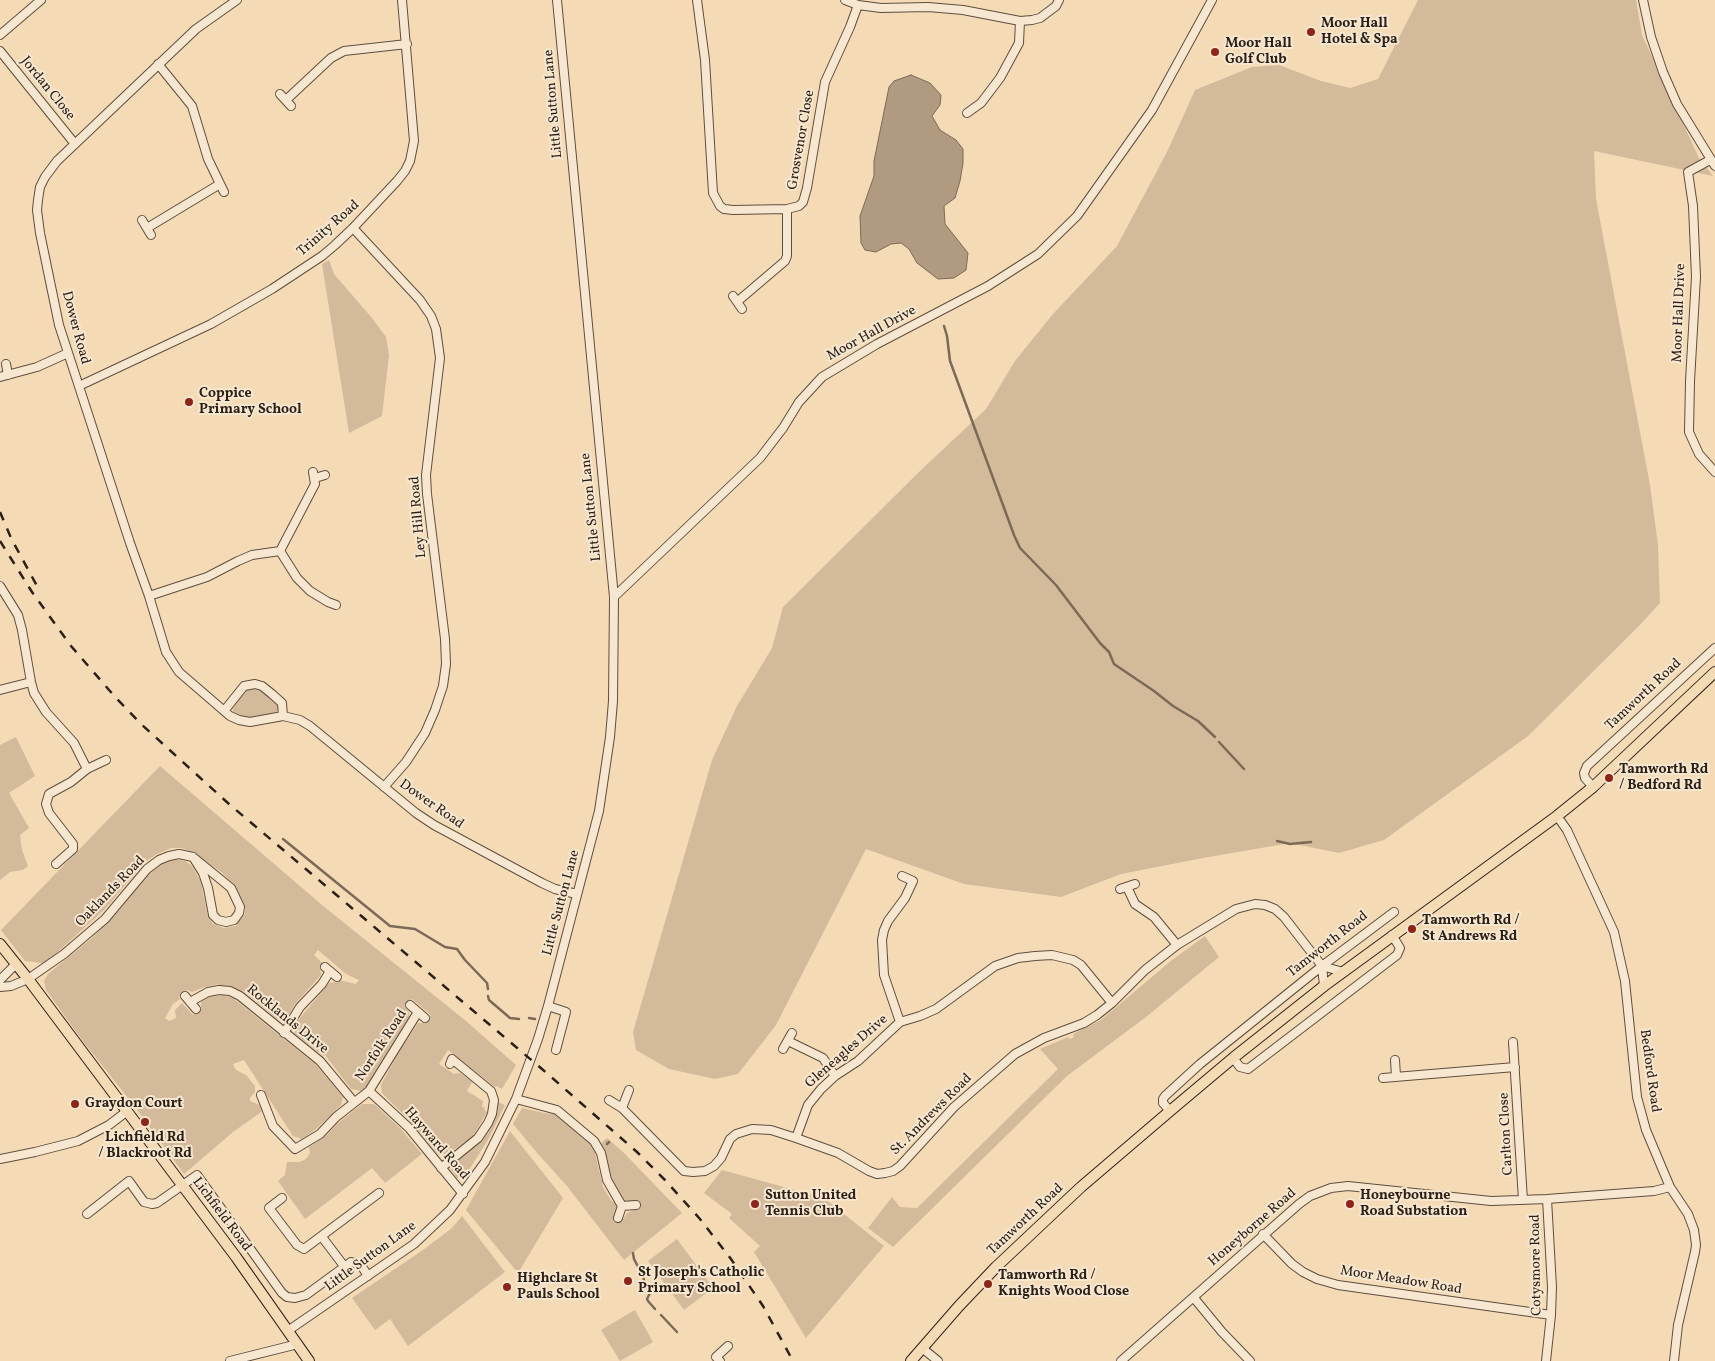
<!DOCTYPE html>
<html>
<head>
<meta charset="utf-8">
<style>
	body { margin:0 }
	canvas { display:block; background:#f5dab6 }
</style>
</head>
<body>
<canvas width="1715" height="1361"></canvas>
<script>
const ctx = document.querySelector('canvas').getContext('2d');
ctx.lineJoin = 'round';
function fillPath(path, color) {
  ctx.fillStyle = color;
  ctx.fill(path, 'evenodd');
}
function shape(rows) {
  const path = new Path2D();
  for (const r of rows) {
    path.moveTo(r[0], r[1]);
    for (let i = 2; i < r.length; i += 2) path.lineTo(r[i], r[i + 1]);
  }
  return path;
}
function trace(path, color, width, dash) {
  ctx.strokeStyle = color;
  ctx.lineWidth = width;
  ctx.lineCap = dash ? 'butt' : 'round';
  ctx.setLineDash(dash || []);
  ctx.stroke(path);
}
function write(font, color, halo, rows, align = 'center') {
  ctx.font = font + ' Vollkorn,serif';
  ctx.lineWidth = 4;
  ctx.setLineDash([]);
  ctx.textBaseline = 'middle';
  ctx.strokeStyle = halo;
  ctx.fillStyle = color;
  for (const [text, x, y, turn = 0] of rows) {
    ctx.save();
    ctx.translate(x, y);
    ctx.rotate((+turn || 0) * Math.PI / 180);
    ctx.textAlign = isNaN(turn) ? turn : align;
    if (halo) ctx.strokeText(text, 0, 0);
    ctx.fillText(text, 0, 0);
    ctx.restore();
  }
}
fillPath(shape([
	[1418,0,1636,0,1642,35,1699,158,1713,176,1594,151,1596,199,1650,485,1658,545,1660,603,1639,626,1528,736,1384,840,1339,853,1290,843,1203,858,1121,874,1061,897,964,884,866,849,776,1025,738,1074,715,1079,669,1069,636,1050,633,1032,712,760,737,706,772,648,783,607,920,471,986,409,1015,361,1053,314,1117,246,1167,152,1195,90,1252,67,1279,65,1321,81,1350,88,1378,79],
	[329,260,334,274,372,318,386,337,389,355,382,416,349,433,322,264],
	[252,687,262,689,278,702,279,708,277,712,257,719,249,719,242,717,233,712,232,706,242,694,247,689],
	[16,737,35,776,9,793,29,828,20,835,22,850,28,866,23,870,10,872,0,880,0,745],
	[160,766,322,905,466,1021,516,1065,502,1089,496,1086,495,1087,448,1050,439,1064,454,1074,460,1073,472,1082,467,1091,483,1101,482,1107,485,1108,484,1110,487,1112,475,1133,469,1139,447,1155,438,1155,413,1124,382,1093,381,1085,397,1055,418,1023,424,1023,431,1015,412,999,404,1006,409,1012,409,1017,366,1087,361,1091,351,1089,325,1055,324,1056,295,1034,295,1024,329,983,336,982,339,980,356,984,359,980,346,974,318,950,314,955,322,963,320,966,321,975,296,1003,287,1018,277,1019,244,991,240,993,231,987,218,986,218,984,205,987,192,992,187,990,179,997,180,999,173,1004,165,1018,169,1021,176,1018,175,1010,182,1003,193,1015,201,1009,201,1002,208,997,223,995,233,998,316,1065,343,1097,341,1105,315,1130,302,1139,293,1136,244,1060,233,1064,236,1070,246,1075,255,1086,255,1092,250,1098,250,1101,260,1105,264,1110,233,1132,184,1174,136,1108,82,1040,46,990,44,981,48,974,92,938,120,909,147,876,164,862,175,859,185,861,192,866,201,882,207,913,210,919,213,924,224,928,236,926,245,914,245,905,235,885,221,872,190,851,181,848,171,848,155,855,144,863,105,909,51,958,42,963,25,961,1,930],
	[1205,936,1219,957,1146,1017,1067,1076,893,1247,868,1228,892,1197,900,1207,917,1208,1058,1069,1040,1049,1068,1037,1070,1039,1074,1037,1073,1034,1101,1020,1172,960],
	[498,1102,505,1105,489,1138,464,1178,457,1178,451,1169,452,1166,481,1139,495,1116],
	[362,1104,374,1104,400,1128,422,1154,385,1183,372,1168,305,1219,278,1181,285,1175,287,1162,300,1162,306,1159,310,1153,309,1147,326,1136,337,1124],
	[522,1108,544,1113,553,1114,555,1112,593,1145,597,1150,595,1151,596,1158,603,1187,610,1199,613,1202,615,1201,621,1219,623,1219,627,1213,634,1210,634,1208,640,1207,639,1202,633,1203,624,1201,612,1185,601,1143,607,1138,623,1152,682,1213,624,1260,567,1186,538,1154,513,1124],
	[510,1131,563,1198,518,1273,466,1210],
	[722,1170,824,1198,884,1246,806,1338,754,1252,760,1246,729,1218,732,1214,704,1193],
	[462,1216,505,1272,408,1346,390,1319,375,1330,352,1298,423,1250,452,1228],
	[677,1239,713,1288,684,1310,648,1261],
	[635,1310,653,1342,620,1361,601,1330]
]), '#d3ba9b');
const water = shape([
	[911,75,930,83,941,95,940,105,932,116,940,130,956,140,963,149,963,163,960,181,955,198,944,206,945,224,968,253,966,270,954,278,938,279,917,263,909,249,901,243,891,244,876,252,865,250,861,243,860,216,874,176,874,161,889,87,894,81,911,75]
]);
fillPath(water, '#b19b80');
trace(water, '#7c6a56', 1);
trace(shape([
	[944,326,947,336,950,361,1014,535,1020,548,1056,585,1100,643,1109,652,1114,664,1154,691,1173,706,1198,721,1215,737],
	[1219,742,1244,769],
	[283,839,390,926,415,929,445,947,457,949,465,960,487,983,488,989],
	[1277,841,1290,844,1311,842],
	[488,996,489,1000,510,1018,519,1019],
	[529,1018,535,1019],
	[607,1144,609,1142],
	[633,1253,634,1259,643,1276,645,1285,650,1293,647,1299,648,1301,655,1309],
	[661,1315,677,1332]
]), '#7c6a56', 2.5);
const minor = shape([
	[237,0,196,29,57,161,45,177,40,187,38,200,37,210,40,233,59,325,130,543,149,596,166,652,179,672,230,716,239,720,250,722,283,716,300,720,310,726,416,813,434,825,542,883,555,889,577,894],
	[697,0,705,60,713,193,720,206,724,209,733,210,787,209,799,206,803,202,807,188,825,82,850,27,858,5],
	[845,0,858,5,881,8,928,7,963,10,1020,21,1032,20,1040,18,1056,6,1059,0],
	[1643,0,1651,37,1663,72,1677,104,1715,166],
	[0,35,41,0],
	[0,51,75,144],
	[158,64,192,106,208,159,224,192],
	[280,94,291,106],
	[286,100,331,58,344,51,407,44],
	[967,113,981,103,1000,78,1019,43,1020,21],
	[1710,160,1688,172,1693,206,1696,277,1690,381,1689,432,1699,454,1715,472],
	[142,220,151,235],
	[147,228,220,184],
	[353,228,420,300,431,316,436,329,440,358,426,475,427,494,445,639,446,664,443,686,435,710,425,733,406,762,384,787],
	[733,296,742,309],
	[738,301,785,261,787,256,787,209],
	[6,364,8,375],
	[0,377,37,367,68,353],
	[79,386,211,324,272,289,322,256,335,245,353,228,397,181,405,171,410,161,414,141,402,0],
	[315,478,325,475],
	[280,551,297,578,310,591,328,602,336,605],
	[0,586,18,615,22,630,31,682,34,693,46,712,74,743,87,769],
	[149,596,207,577,238,561,252,555,280,551,315,484,313,472],
	[614,597,760,458,783,428,799,402,822,377,877,344,988,286,1038,254,1077,216,1152,110,1212,0],
	[0,690,31,682],
	[224,711,244,686,255,684,262,686,272,694,282,703,283,716],
	[1593,787,1585,778,1584,773,1587,766,1715,648],
	[1557,816,1567,830,1614,932,1625,981,1637,1097,1646,1130,1670,1187,1688,1214,1694,1230,1696,1245,1695,1252,1678,1325,1674,1361],
	[56,864,73,849,73,844,49,813,46,804,49,794,71,782,87,769,106,760],
	[1127,887,1135,904,1154,917,1177,945],
	[1120,889,1135,884],
	[1322,966,1343,972],
	[325,967,337,977],
	[0,980,15,965],
	[0,987,11,986,28,979,64,954,105,919,147,869,159,860,169,856,179,854,193,857,231,888,240,907,239,913,234,920,226,922,218,920,213,915,208,888,203,873,193,857],
	[185,996,196,1009],
	[190,1002,208,992,219,990,230,991,240,996,320,1061,354,1102],
	[410,1005,425,1018],
	[548,1006,566,1012,556,1050],
	[900,1022,884,975,882,940,884,930,888,921,905,898,913,881,902,876],
	[284,1033,300,1007,322,984,330,971],
	[788,1041,823,1058,835,1076],
	[1513,1042,1523,1200],
	[783,1049,792,1033],
	[1233,1058,1240,1067,1248,1069,1397,955,1400,948,1392,935],
	[1395,1060,1396,1076],
	[1383,1078,1515,1067],
	[369,1091,409,1128,463,1194],
	[261,1095,273,1126,295,1149,320,1134,336,1117,369,1091,418,1012],
	[516,1099,557,1110,594,1141,601,1153,607,1180,622,1206,618,1218],
	[609,1100,622,1108,684,1171,693,1172,705,1171,714,1166,721,1158,730,1139,736,1134,752,1129,771,1130,796,1138,838,1153,869,1171,877,1174,885,1173,893,1171,900,1166,954,1107,1015,1054,1044,1038,1084,1023,1097,1015,1112,1003,1145,970,1177,945,1236,909,1255,904,1265,905,1275,909,1284,917,1322,966,1324,986],
	[622,1108,629,1090],
	[1170,1111,1163,1103,1163,1099,1165,1096,1200,1064,1322,966,1394,912],
	[796,1138,808,1105,821,1089,835,1076,858,1061,900,1022,920,1016,936,1009,995,966,1018,958,1035,956,1052,955,1073,960,1081,965,1112,1003],
	[0,1159,35,1152,78,1141,109,1125,126,1112],
	[441,1168,478,1138,488,1123,492,1114,494,1100,491,1091,452,1059,450,1064],
	[282,1198,269,1208,297,1245,304,1249,379,1193],
	[622,1206,636,1205],
	[87,1214,129,1181,144,1202,152,1204,157,1203,197,1175,282,1293,287,1297,295,1298,306,1295,351,1262,361,1265,368,1276],
	[1263,1234,1292,1264,1303,1272,1317,1279,1338,1285,1551,1315],
	[322,1237,344,1266],
	[1194,1298,1222,1332,1250,1361],
	[289,1330,414,1244,450,1210,485,1162,516,1099,538,1039,548,1006,599,811,610,737,613,701,614,597,557,0],
	[922,1348,938,1361],
	[230,1361,298,1344],
	[720,1361,716,1357,728,1346],
	[1121,1361,1299,1204,1310,1196,1331,1188,1348,1186,1491,1201,1547,1199,1654,1191,1670,1187],
	[1546,1361,1551,1315,1552,1287,1547,1199]
]);
const major = shape([
	[0,944,28,979,236,1257,309,1361],
	[911,1361,959,1306,996,1267,1081,1187,1170,1111,1233,1058,1324,986,1557,816,1593,787,1715,672]
]);
trace(minor, '#5e4e3e', 10);
trace(major, '#2c2016', 12);
trace(minor, '#f8e7d0', 8);
trace(major, '#f5dab6', 10);
trace(shape([
	[0,512,11,538,37,586],
	[0,541,32,592,71,646,116,698,141,724,229,804,542,1069,637,1152,665,1180,700,1219,731,1259,763,1306,793,1361]
]), '#2c2016', 2.5, [9, 9]);
for (const [x, y, r, color] of [
	[1311,32,5,"#8f2418"],
	[1215,52,5,"#8f2418"],
	[189,402,5,"#8f2418"],
	[1609,778,5,"#8f2418"],
	[1412,929,5,"#8f2418"],
	[75,1104,5,"#8f2418"],
	[145,1122,5,"#8f2418"],
	[755,1204,5,"#8f2418"],
	[1350,1204,5,"#8f2418"],
	[628,1281,5,"#8f2418"],
	[988,1284,5,"#8f2418"],
	[507,1287,5,"#8f2418"]
]) {
  const dot = new Path2D();
  dot.arc(x, y, r, 0, 2 * Math.PI);
  ctx.fillStyle = color;
  ctx.fill(dot);
  trace(dot, '#f8e7d0', 2);
}
write('bold 14px', '#2c2016', '#f8e7d0', [
	["Moor Hall",1321,24],
	["Hotel & Spa",1321,40],
	["Moor Hall",1225,44],
	["Golf Club",1225,60],
	["Coppice",199,394],
	["Primary School",199,410],
	["Tamworth Rd",1619,770],
	["/ Bedford Rd",1619,786],
	["Tamworth Rd /",1422,921],
	["St Andrews Rd",1422,937],
	["Graydon Court",85,1104],
	["Lichfield Rd",145,1138,"center"],
	["/ Blackroot Rd",145,1154,"center"],
	["Sutton United",765,1196],
	["Tennis Club",765,1212],
	["Honeybourne",1360,1196],
	["Road Substation",1360,1212],
	["St Joseph's Catholic",638,1273],
	["Primary School",638,1289],
	["Tamworth Rd /",998,1276],
	["Knights Wood Close",998,1292],
	["Highclare St",517,1279],
	["Pauls School",517,1295]
], 'left');
write('14px', '#2c2016', '#f8e7d0', [
	["Jordan Close",47,89,51],
	["Little Sutton Lane",554,104,-95],
	["Grosvenor Close",802,140,-80],
	["Trinity Road",329,229,-41],
	["Moor Hall Drive",1680,313,-88],
	["Dower Road",75,328,75],
	["Moor Hall Drive",872,334,-29],
	["Little Sutton Lane",592,507,-96],
	["Ley Hill Road",419,517,-95],
	["Tamworth Road",1644,695,-43],
	["Dower Road",431,805,35],
	["Oaklands Road",111,892,-46],
	["Little Sutton Lane",562,903,-75],
	["Tamworth Road",1328,945,-38],
	["Rocklands Drive",287,1020,39],
	["Norfolk Road",382,1046,-57],
	["Gleneagles Drive",847,1052,-41],
	["Bedford Road",1649,1071,82],
	["St. Andrews Road",932,1115,-45],
	["Carlton Close",1507,1134,-93],
	["Hayward Road",436,1144,49],
	["Lichfield Road",221,1215,53],
	["Tamworth Road",1026,1220,-43],
	["Honeyborne Road",1253,1228,-41],
	["Little Sutton Lane",371,1257,-36],
	["Cotysmore Road",1537,1265,-91],
	["Moor Meadow Road",1401,1281,9]
]);
</script>
</body>
</html>
